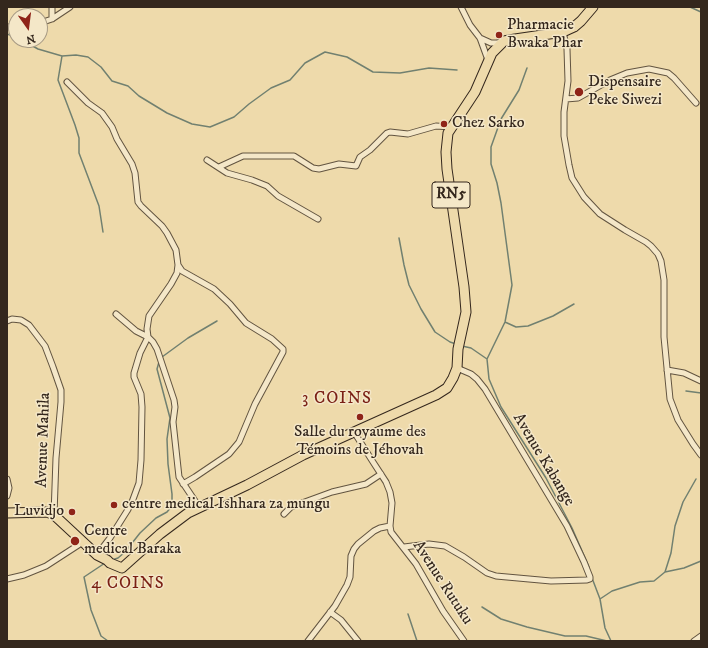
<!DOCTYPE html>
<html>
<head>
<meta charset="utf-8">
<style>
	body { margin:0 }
	#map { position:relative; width:708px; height:648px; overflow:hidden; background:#eedaab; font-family:"IM FELL DW Pica",serif }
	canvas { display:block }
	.frame { position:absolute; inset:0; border:8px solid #34271d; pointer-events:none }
	.north { position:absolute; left:8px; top:8px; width:40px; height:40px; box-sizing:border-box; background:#f4e7c8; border:1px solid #a79a84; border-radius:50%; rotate:166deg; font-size:11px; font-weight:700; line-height:16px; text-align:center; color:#34271d }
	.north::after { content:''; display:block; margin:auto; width:14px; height:18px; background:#8f2418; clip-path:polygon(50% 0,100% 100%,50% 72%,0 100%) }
</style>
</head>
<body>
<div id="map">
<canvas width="708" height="648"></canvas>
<div class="frame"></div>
<div class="north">N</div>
</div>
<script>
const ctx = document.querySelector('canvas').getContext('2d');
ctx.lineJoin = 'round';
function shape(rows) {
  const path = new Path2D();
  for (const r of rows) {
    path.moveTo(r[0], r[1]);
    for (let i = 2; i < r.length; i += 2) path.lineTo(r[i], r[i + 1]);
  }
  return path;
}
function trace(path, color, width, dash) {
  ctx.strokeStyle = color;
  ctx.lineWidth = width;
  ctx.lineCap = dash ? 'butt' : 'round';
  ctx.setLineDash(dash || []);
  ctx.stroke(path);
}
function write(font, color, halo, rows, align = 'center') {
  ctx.font = font + ' "IM FELL DW Pica",serif';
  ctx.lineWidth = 3;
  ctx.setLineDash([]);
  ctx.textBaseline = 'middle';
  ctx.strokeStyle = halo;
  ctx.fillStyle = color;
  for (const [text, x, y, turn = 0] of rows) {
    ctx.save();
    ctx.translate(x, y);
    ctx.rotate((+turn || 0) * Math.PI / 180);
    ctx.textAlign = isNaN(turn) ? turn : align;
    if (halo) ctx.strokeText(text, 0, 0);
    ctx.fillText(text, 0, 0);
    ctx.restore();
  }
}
trace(shape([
	[690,7,701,12],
	[7,34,16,37],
	[22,40,38,49,62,56,76,55,88,57,101,67,112,81,128,86,139,96,167,113,192,124,210,127,234,117,249,104,271,88,290,80,305,63,325,52,347,57,373,72,400,73,429,68,457,70],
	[62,56,58,80,75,125,79,138,79,153,99,206,103,232],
	[527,68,519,90,501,119,491,147,491,164,497,183,501,203,512,285,505,322,487,359,489,379,501,407,546,478,572,528,589,567],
	[399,238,404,265,409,285,421,309,435,332,450,342,456,344],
	[505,322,516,327,528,326,553,316,574,304],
	[462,346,471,348,487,359],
	[162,357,188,338,217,321],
	[686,391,701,393],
	[112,560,118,558,125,552,140,533,156,518,167,512,172,506,172,494,168,464,167,439,170,418,157,369,159,362],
	[105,563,84,577,91,610,101,636,108,641],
	[665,572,684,568,701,561],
	[592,578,600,599,605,628,611,641],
	[600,599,612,591,640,582,654,581,665,572,671,553,675,526,683,502,696,479],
	[482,607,501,619,527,627,565,636,586,636,607,641],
	[408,614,417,641]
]), '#718070', 1.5);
const street = shape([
	[52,7,52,19],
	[461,7,470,25,480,38,488,60],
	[40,23,52,19,70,7],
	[7,27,16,27],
	[563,32,567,49,568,81,564,112,564,136,569,165,572,178,584,197,600,214,625,230,646,242,651,246,658,254,661,261,664,280,664,337,670,399,678,420,693,444,701,455],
	[480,38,491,43,497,43,501,42],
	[67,82,88,103,102,113,112,127,117,139,132,164,135,173,138,202,141,206,162,226,167,233,176,250,178,265,182,271,214,289,230,304,246,323,272,339,283,349,283,352,255,404,239,442,229,454,195,477,183,484],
	[566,99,578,98,610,80,627,73,649,69,668,73,674,78,696,103],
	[207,160,227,173,252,180,267,186,278,196,318,219],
	[219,167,243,156,294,156,313,168,319,169,339,164,356,166,360,157,370,150,387,133,390,132,408,134,436,126,451,127],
	[116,314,136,331,148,337,153,342,157,349,174,400,175,407,173,422,179,477,199,507],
	[7,321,12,319,21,320,29,325,45,346,53,367,61,390,61,402,56,458,54,515],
	[667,370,684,373,701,381],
	[354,432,373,462,386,482,390,492,392,503,390,526,391,532,416,564,443,611,464,641],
	[7,479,9,488,7,496],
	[284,514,291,507,332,492,366,484,381,474],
	[404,547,429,544,445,546,464,557,487,573,496,576,551,581,587,580,590,579,590,577,584,562,567,526,485,389,477,379,471,374,457,368],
	[97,555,110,538,127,511,132,502,139,483,141,460,142,407,141,394,134,377,134,373,140,353,148,337,147,329,149,316,171,284,177,273,178,265],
	[7,579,24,575,46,566,83,542],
	[330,612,341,620,358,641],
	[308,641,335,606,347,585,350,577,351,556,354,549,358,544,374,531,380,528,390,526],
	[694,641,701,636]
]);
const highway = shape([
	[7,513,47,512,54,515,97,555,107,560,110,563,122,568,160,534,188,513,247,485,303,455,436,395,447,388,453,378,457,368,458,349,466,312,464,287,447,169,446,152,448,133,475,92,492,53,504,41,515,39,563,32,574,27,581,21,593,7]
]);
trace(street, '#625440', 7);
trace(highway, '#34271d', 11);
trace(street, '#f4e7c8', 5);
trace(highway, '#eedaab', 9);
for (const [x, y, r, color] of [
	[499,35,4,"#8f2418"],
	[579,92,5,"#8f2418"],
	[444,124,4,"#8f2418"],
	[360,417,4,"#8f2418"],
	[114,505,4,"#8f2418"],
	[72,512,4,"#8f2418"],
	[75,541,5,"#8f2418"]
]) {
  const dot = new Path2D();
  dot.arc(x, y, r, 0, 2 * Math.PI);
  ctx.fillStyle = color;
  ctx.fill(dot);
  trace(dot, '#f4e7c8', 1.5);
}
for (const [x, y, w] of [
	[451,195,38]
]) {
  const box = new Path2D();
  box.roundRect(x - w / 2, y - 13, w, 26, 3);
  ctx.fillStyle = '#f4e7c8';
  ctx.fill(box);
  trace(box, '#34271d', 1);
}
write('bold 15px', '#34271d', null, [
	["RN5",451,195]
]);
write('16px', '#34271d', '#f4e7c8', [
	["Pharmacie",507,26],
	["Bwaka Phar",507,44],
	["Dispensaire",588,83],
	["Peke Siwezi",588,101],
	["Chez Sarko",452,124],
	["Salle du royaume des",360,433,"center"],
	["Témoins de Jéhovah",360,451,"center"],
	["centre medical Ishhara za mungu",122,505],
	["Luvidjo",64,512,"right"],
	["Centre",84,532],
	["medical Baraka",84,550]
], 'left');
write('16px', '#34271d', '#f4e7c8', [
	["Avenue Mahila",44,440,-88],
	["Avenue Kabange",543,460,59],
	["Avenue Rutuku",442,583,57]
]);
ctx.letterSpacing = '1px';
write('17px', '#7a1f14', '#f4e7c8', [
	["3 COINS",337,399],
	["4 COINS",128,584]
]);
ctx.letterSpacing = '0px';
</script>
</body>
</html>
